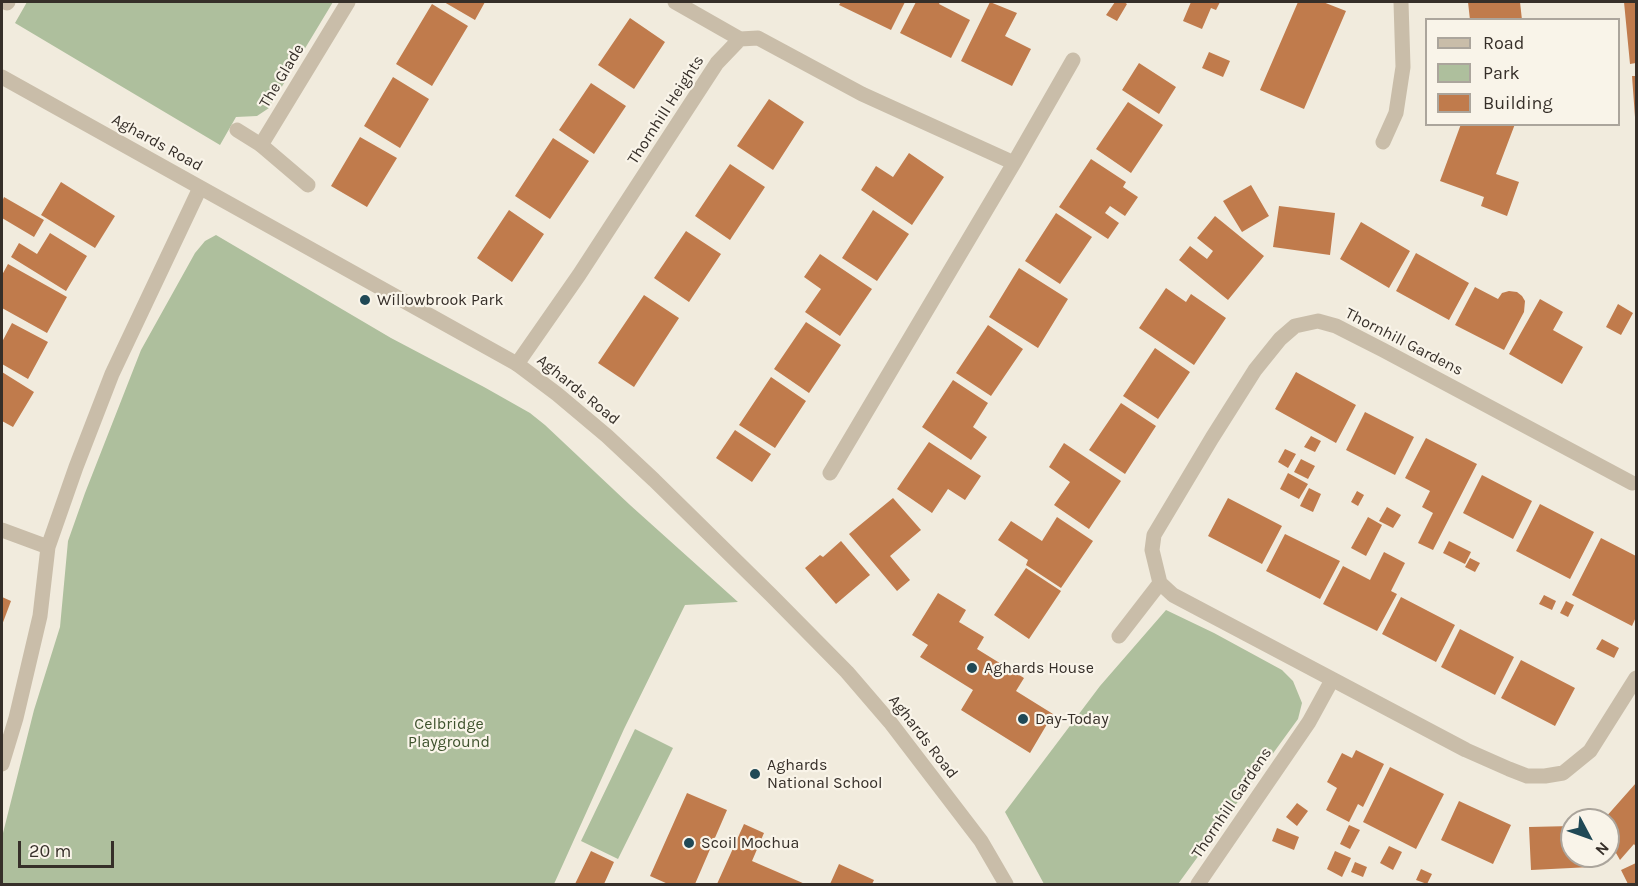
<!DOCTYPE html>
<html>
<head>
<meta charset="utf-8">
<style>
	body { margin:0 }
	#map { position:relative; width:1638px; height:886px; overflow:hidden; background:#f1ebdd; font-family:Karla,sans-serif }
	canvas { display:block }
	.frame { position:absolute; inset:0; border:3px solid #362f29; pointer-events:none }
	.legend { position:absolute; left:1425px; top:18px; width:195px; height:108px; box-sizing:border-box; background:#f9f4e9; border:2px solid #aba59c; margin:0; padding:8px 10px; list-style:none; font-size:18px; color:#362f29 }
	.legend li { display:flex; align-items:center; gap:12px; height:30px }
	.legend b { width:30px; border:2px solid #aba59c }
	.north { position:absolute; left:1560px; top:808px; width:60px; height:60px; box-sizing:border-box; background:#f9f4e9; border:2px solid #aba59c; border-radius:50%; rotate:131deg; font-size:16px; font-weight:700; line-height:24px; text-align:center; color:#362f29 }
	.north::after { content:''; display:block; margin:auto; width:21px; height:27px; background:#204956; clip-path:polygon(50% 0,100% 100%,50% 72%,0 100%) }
	.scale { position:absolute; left:18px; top:841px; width:96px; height:27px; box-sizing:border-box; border:3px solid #362f29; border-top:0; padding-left:8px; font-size:18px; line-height:21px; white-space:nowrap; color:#362f29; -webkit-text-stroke:4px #f9f4e9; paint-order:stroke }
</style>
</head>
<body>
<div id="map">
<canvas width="1638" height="886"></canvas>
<div class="frame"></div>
<ul class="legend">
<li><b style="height:8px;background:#c9bda9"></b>Road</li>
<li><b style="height:16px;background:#aebf9d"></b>Park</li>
<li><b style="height:16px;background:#c07b4c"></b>Building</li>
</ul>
<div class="north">N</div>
<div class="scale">20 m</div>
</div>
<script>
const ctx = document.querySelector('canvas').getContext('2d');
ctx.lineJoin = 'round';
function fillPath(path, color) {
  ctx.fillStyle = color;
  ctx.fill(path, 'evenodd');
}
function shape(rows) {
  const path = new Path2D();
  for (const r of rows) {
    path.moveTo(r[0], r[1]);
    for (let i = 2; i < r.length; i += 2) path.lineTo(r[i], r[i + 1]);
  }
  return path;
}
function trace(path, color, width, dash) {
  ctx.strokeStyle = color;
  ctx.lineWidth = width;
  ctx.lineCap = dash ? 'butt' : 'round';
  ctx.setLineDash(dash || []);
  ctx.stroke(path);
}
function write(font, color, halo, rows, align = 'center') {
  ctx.font = font + ' Karla,sans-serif';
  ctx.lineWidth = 4.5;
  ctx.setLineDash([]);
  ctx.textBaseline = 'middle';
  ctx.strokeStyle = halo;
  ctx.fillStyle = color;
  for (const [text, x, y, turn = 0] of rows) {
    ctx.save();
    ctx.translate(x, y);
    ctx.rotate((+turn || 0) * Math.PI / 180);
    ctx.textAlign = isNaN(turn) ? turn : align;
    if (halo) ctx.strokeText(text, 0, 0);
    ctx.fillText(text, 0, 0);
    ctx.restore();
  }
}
fillPath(shape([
	[27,2,333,2,269,108,257,116,236,117,220,145,15,23],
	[216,235,391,338,484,387,530,413,545,425,630,505,738,602,685,605,624,729,554,884,2,884,2,837,34,710,60,627,68,541,85,493,141,350,195,253,205,241],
	[1166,610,1214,633,1282,670,1293,681,1302,703,1298,719,1178,884,1044,884,1005,812,1100,686],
	[635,729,673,748,618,859,581,841]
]), '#aebf9d');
fillPath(shape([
	[444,2,485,2,475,20],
	[841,2,905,2,891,30,839,5],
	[916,2,940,2,939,4,970,20,951,58,900,33],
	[990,2,1017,13,1005,36,1031,49,1012,86,961,61],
	[1115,2,1124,2,1127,4,1117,21,1106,15],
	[1191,2,1220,2,1216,10,1211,8,1202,29,1183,21],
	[1298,2,1323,2,1346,11,1304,109,1260,90],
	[1468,2,1520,2,1522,20,1470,20],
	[1624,2,1636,2,1636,63,1630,64],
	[432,4,468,26,432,86,396,64],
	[630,18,665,42,634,89,598,65],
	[1209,52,1230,61,1223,77,1202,68],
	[1139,63,1176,87,1159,114,1122,90],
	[1632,76,1636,76,1636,117,1635,117],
	[393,77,429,99,400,148,364,126],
	[591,83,626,106,594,154,559,130],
	[769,99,804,122,773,170,737,146],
	[1128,102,1163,125,1131,173,1096,149],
	[1461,124,1515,124,1496,174,1519,182,1507,216,1481,206,1484,197,1440,181],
	[360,137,397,158,367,207,331,186],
	[553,138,589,161,550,219,515,196],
	[909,153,944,177,912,225,861,190,876,166,893,177],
	[1091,159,1126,182,1123,187,1138,197,1125,216,1110,206,1105,213,1119,223,1108,239,1059,207],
	[730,164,765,187,730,240,695,216],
	[61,182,115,216,95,248,41,215],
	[1251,185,1269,216,1242,232,1223,201],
	[4,197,44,220,34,237,2,218,2,202],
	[1279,206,1335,213,1330,255,1273,247],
	[509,210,544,234,512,282,477,258],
	[873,210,909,234,877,281,842,258],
	[1056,213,1092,237,1060,284,1025,261],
	[1215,216,1264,256,1228,300,1179,260,1190,246,1207,259,1213,251,1197,238],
	[1361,222,1410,251,1389,288,1340,259],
	[686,231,721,254,689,302,654,278],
	[50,233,87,256,66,291,11,257,19,243,37,254],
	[1416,253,1469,283,1449,320,1396,291],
	[820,254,872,289,840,336,805,312,821,289,804,277],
	[8,264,67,297,47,333,2,308,2,275],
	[1019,268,1068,299,1038,348,989,317],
	[1475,287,1498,299,1502,293,1509,291,1517,292,1522,296,1525,301,1524,312,1504,350,1455,325],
	[1166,288,1186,302,1191,294,1226,318,1194,365,1139,328],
	[644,295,679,318,634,387,598,363],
	[1540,299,1563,312,1553,330,1583,347,1562,384,1509,354],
	[1618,304,1633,313,1621,335,1606,327],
	[806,322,841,345,809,393,774,369],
	[12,323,48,342,28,379,2,364,2,342],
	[988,325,1023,349,991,396,956,373],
	[1155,348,1190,372,1158,419,1123,396],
	[2,372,34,392,13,427,2,421],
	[1296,372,1356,405,1336,443,1275,409],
	[771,377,806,401,775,448,739,425],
	[953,380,988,403,973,427,987,437,971,460,922,427],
	[1121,403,1156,426,1125,474,1089,450],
	[1365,412,1414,437,1395,475,1346,450],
	[735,430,771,454,752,482,716,458],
	[1311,436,1321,441,1315,452,1304,447],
	[1426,438,1477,464,1433,550,1418,543,1433,513,1422,507,1430,491,1405,478],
	[929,442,981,476,965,500,948,489,932,513,897,489],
	[1064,443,1121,481,1089,529,1054,505,1070,482,1049,467],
	[1285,449,1296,454,1288,468,1278,462],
	[1301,459,1315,466,1308,479,1294,472],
	[1288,473,1308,484,1299,499,1280,489],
	[1482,475,1532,501,1513,539,1463,513],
	[1309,488,1321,494,1313,512,1300,506],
	[1357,491,1364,495,1358,506,1351,502],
	[893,498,921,530,890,556,910,580,897,591,849,534],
	[1228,498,1282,526,1262,564,1208,536],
	[1540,504,1594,532,1570,579,1516,551],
	[1387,507,1401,515,1393,528,1379,521],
	[1057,517,1093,541,1061,588,1026,565,1028,560,998,540,1011,521,1042,541],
	[1368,517,1382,525,1366,556,1351,548],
	[1285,534,1340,561,1320,599,1266,571],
	[1601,538,1636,556,1636,617,1632,626,1572,595],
	[841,541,870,575,836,604,805,568,820,555,823,557],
	[1449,541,1471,552,1465,564,1443,553],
	[1384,552,1405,563,1391,591,1397,594,1377,631,1323,604,1343,566,1370,580],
	[1470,558,1480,563,1475,572,1465,567],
	[1026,568,1061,591,1029,639,994,615],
	[938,593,966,610,959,622,984,637,977,649,1024,678,1016,691,1053,714,1030,753,961,710,973,690,920,657,928,645,912,635],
	[1544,595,1556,601,1552,610,1539,604],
	[2,597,11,601,2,625],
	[1401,597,1455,625,1436,662,1382,634],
	[1566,601,1574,605,1568,617,1560,613],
	[1460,629,1514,657,1495,695,1441,667],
	[1602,639,1619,648,1614,658,1596,649],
	[1521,660,1575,688,1555,726,1501,698],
	[1356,750,1384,764,1363,807,1358,804,1349,822,1326,810,1337,788,1327,782,1342,753,1352,758],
	[1390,767,1444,794,1416,849,1363,822],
	[1636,783,1636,847,1634,844,1620,860,1608,839,1608,826,1610,823,1605,818],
	[687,793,727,810,695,884,668,884,650,876],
	[1459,801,1511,825,1493,864,1441,840],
	[1297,803,1308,811,1297,826,1286,817],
	[744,824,764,833,752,861,805,884,717,884],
	[1349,825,1360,830,1350,849,1340,844],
	[1572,826,1572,856,1591,856,1591,867,1531,870,1529,827],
	[1277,828,1299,837,1294,850,1272,841],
	[1389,846,1402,852,1393,870,1380,863],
	[591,851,614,862,604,884,575,884],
	[1335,851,1351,858,1342,877,1327,869],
	[1355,862,1367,867,1363,877,1351,872],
	[1636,863,1636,884,1628,884,1621,870],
	[839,864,874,880,872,884,830,884],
	[1421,869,1432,874,1427,884,1416,880]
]), '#c07b4c');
trace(shape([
	[261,145,308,185]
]), '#c9bda9', 15);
trace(shape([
	[675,2,740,39],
	[7,3,8,2],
	[237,130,261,145,348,2],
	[1383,142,1396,113,1403,67,1401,2],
	[517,364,579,275,717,63,740,39,758,38,862,94,1014,163,1073,60],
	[830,473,1014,163],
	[1632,483,1383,350,1336,326,1318,321,1295,326,1280,339,1255,370,1212,438,1154,535,1152,550,1160,583,1173,595,1466,750,1509,769,1527,776,1545,776,1563,773,1590,751,1636,678],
	[2,530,48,547],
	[1119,636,1160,583],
	[2,764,16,718,40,616,48,547,76,467,112,374,200,188],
	[1198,884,1309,722,1332,680]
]), '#c9bda9', 15);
trace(shape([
	[2,77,517,364,557,394,607,436,654,480,772,596,847,672,890,722,981,841,1006,884]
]), '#c9bda9', 15);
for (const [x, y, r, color] of [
	[365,300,6,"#204956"],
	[972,668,6,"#204956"],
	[1023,719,6,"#204956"],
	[755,774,6,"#204956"],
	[689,843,6,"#204956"]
]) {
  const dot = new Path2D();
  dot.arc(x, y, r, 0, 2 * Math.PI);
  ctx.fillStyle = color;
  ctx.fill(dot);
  trace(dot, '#f9f4e9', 2);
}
write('16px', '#362f29', '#f9f4e9', [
	["The Glade",282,76,-59],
	["Thornhill Heights",666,110,-57],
	["Aghards Road",157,143,29],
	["Thornhill Gardens",1404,342,27],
	["Aghards Road",578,390,39],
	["Aghards Road",923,737,52],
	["Thornhill Gardens",1232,803,-56]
]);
write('16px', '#362f29', '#f9f4e9', [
	["Willowbrook Park",377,300],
	["Aghards House",984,668],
	["Day-Today",1035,719],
	["Aghards",767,765],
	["National School",767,783],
	["Scoil Mochua",701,843]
], 'left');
write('16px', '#3f532e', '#f9f4e9', [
	["Celbridge",449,724],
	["Playground",449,742]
]);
</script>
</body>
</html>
